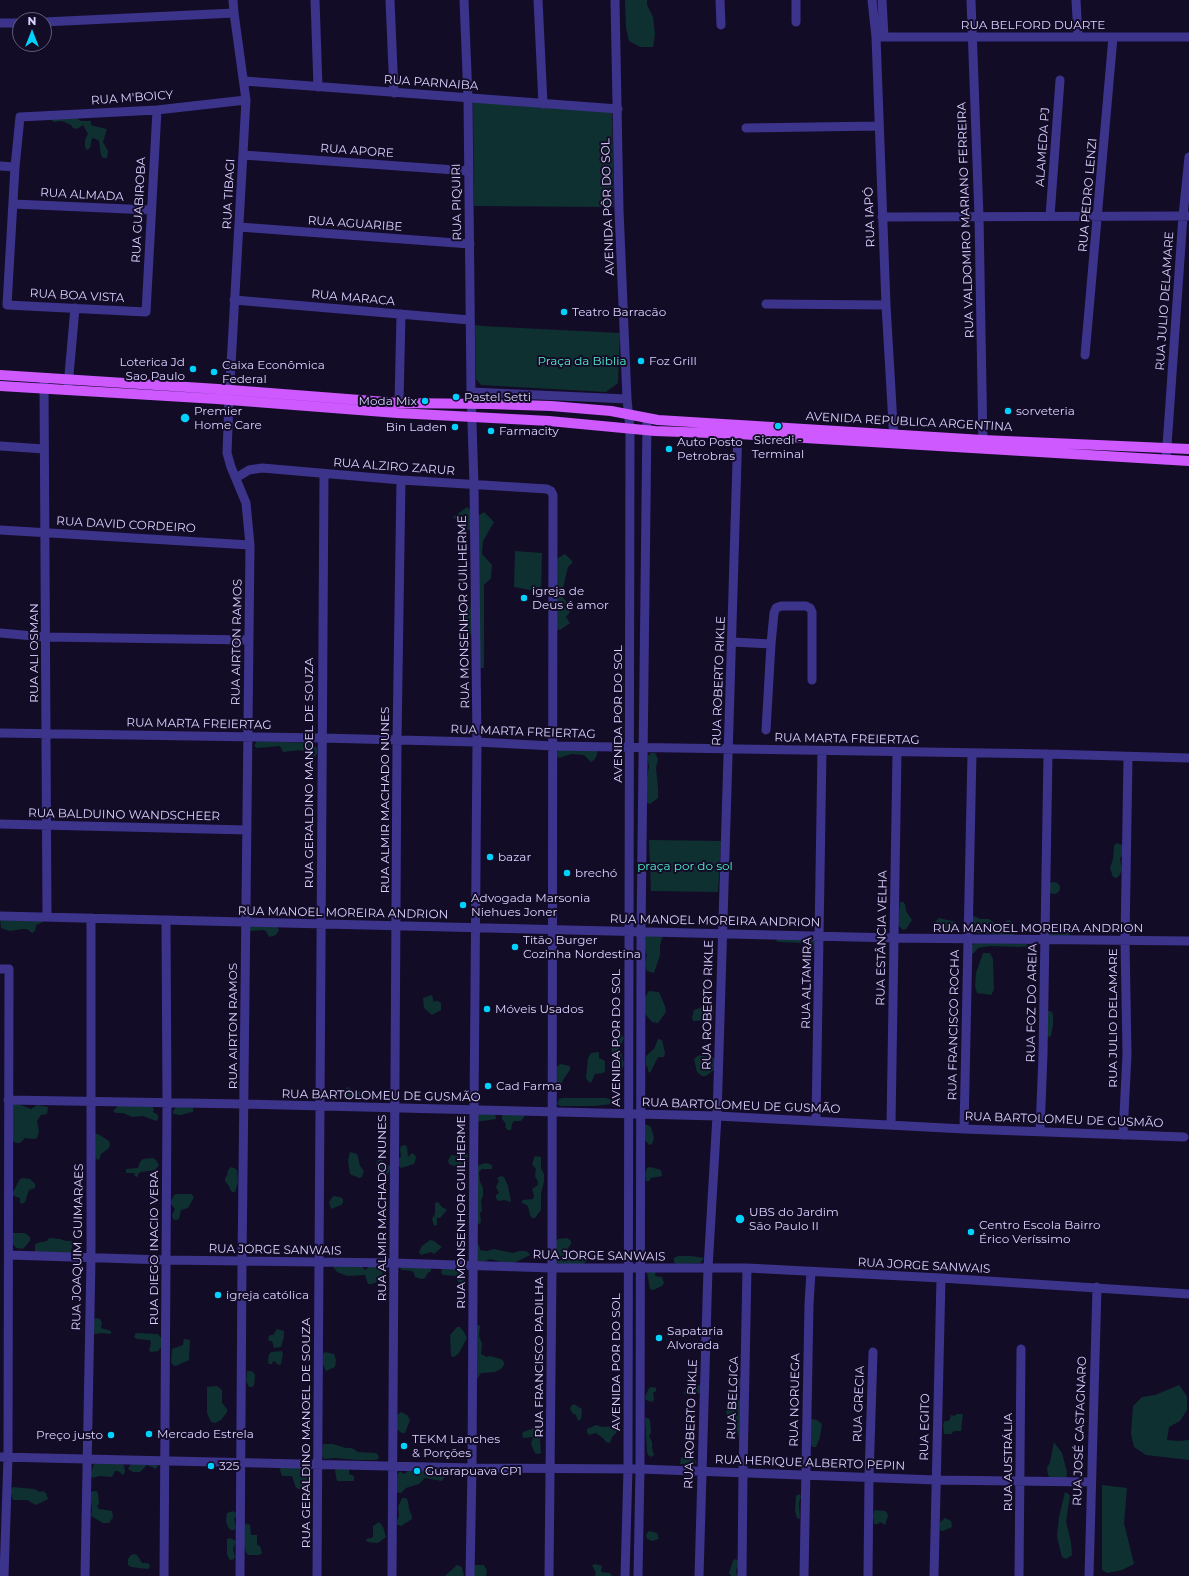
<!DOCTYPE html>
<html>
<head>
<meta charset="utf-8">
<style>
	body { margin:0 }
	#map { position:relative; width:1189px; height:1576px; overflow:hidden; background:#130c27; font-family:Montserrat,sans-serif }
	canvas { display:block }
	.north { position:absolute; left:12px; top:12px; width:40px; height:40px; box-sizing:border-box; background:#130c27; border:1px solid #635b7d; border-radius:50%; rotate:0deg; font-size:11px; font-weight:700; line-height:16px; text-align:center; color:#dbd2ff }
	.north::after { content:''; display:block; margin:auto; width:14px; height:18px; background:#00d2fd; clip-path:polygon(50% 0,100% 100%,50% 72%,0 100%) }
</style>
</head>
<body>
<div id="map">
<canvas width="1189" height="1576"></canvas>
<div class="north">N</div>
</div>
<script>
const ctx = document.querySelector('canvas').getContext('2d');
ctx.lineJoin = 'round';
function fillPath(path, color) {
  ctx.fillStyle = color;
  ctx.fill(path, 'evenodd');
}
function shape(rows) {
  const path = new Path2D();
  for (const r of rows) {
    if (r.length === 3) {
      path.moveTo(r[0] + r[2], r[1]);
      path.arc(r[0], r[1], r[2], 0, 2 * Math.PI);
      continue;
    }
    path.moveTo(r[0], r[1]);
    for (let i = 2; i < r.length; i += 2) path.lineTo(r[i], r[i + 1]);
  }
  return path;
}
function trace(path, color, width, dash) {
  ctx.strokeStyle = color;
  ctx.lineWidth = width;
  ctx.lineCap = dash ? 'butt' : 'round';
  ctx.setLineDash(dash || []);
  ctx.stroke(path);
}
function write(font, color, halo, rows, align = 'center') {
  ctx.font = font + ' Montserrat,sans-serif';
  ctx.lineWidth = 4;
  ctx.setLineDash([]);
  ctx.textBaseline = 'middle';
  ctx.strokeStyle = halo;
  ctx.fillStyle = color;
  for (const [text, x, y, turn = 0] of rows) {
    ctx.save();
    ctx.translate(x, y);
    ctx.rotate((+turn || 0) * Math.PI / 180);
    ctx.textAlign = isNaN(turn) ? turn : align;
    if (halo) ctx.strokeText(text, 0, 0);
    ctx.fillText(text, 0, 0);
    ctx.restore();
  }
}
fillPath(shape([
	[625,0,647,0,647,5,653,17,655,34,653,47,640,47,629,41,626,28],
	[473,102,612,112,614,207,474,206],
	[50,117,75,117,81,121,91,121,91,125,94,126,107,129,103,142,108,151,107,158,103,158,101,155,99,141,96,139,92,138,90,148,87,150,85,147,85,140,88,134,83,125,77,129,73,128,71,125,62,121,54,122,51,120],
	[475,325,481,326,620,333,618,383,606,392,481,385,476,379],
	[467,507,478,516,484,512,494,522,483,541,482,554,492,565,491,578,484,585,484,668,472,668,473,636,459,622,459,609,470,610,473,577,472,533,453,517],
	[515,551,542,553,541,592,514,587],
	[565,554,573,562,568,567,561,596,566,601,570,612,566,617,570,623,560,630,552,628,553,596,548,593,549,574,558,558],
	[257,741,312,743,317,748,317,754,313,759,306,752,300,750,283,752,280,746,257,748,254,746],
	[559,749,597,751,597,755,594,760,591,762,584,755,571,754,559,758,556,755],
	[651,753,655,753,658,759,656,768,658,788,658,798,650,804,647,803,646,783,649,766,647,757],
	[649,840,721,841,718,892,651,891],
	[1116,843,1123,845,1123,855,1120,858,1122,870,1119,876,1116,878,1113,877,1110,868,1113,859,1114,846],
	[1054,888,6],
	[900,902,903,902,905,904,906,911,912,920,906,929,903,930,898,925],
	[974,916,980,919,989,919,996,924,1002,924,1008,920,1011,921,1014,927,1015,933,1013,936,976,933,971,928,970,917],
	[0,918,43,919,43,922,36,925,35,931,32,933,27,929,23,929,10,931,1,928],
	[939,918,956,922,958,928,953,932,942,932,939,931,934,925,935,922],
	[1054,924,1072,928,1073,931,1072,934,1068,935,1051,936,1048,933,1049,927],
	[250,925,277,927,279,930,276,935,269,937,266,931,263,930,250,931],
	[647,934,663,935,660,945,660,955,654,973,647,971,645,965,647,955,644,946,645,937],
	[778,938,813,939,815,941,815,945,813,952,810,952,803,943,779,942,776,941],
	[977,942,1026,944,1029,946,1019,947,991,946,978,948,974,953,970,954,971,946],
	[983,953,990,953,993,959,994,990,991,995,977,993,975,986,976,973],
	[649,991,659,992,665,1006,666,1012,658,1023,652,1022,645,1014,645,997],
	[432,995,434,1003,435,1001,438,1001,441,1003,441,1010,432,1015,424,1008,423,998],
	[705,1000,712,1000,714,1013,707,1020,693,1021,692,1018,694,1010,700,1008],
	[1049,1011,1052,1012,1053,1016,1053,1025,1051,1036,1048,1037,1045,1035,1046,1012],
	[618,1035,622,1035,624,1038,620,1048,624,1064,620,1074,617,1073,615,1070,611,1047,611,1044],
	[658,1039,662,1040,665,1053,664,1057,658,1057,650,1073,648,1071,648,1068,646,1065,646,1056,654,1049],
	[599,1052,599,1058,605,1061,605,1071,603,1073,595,1074,591,1083,588,1081,586,1078,588,1058,591,1053],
	[699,1055,713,1058,716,1060,714,1070,706,1076,702,1076,697,1072,694,1059],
	[560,1064,570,1066,570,1070,563,1080,562,1083,560,1085,556,1084,555,1068],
	[348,1087,354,1091,364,1092,365,1096,345,1098,339,1100,329,1100,328,1096,330,1094,343,1095,345,1089],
	[563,1098,606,1098,612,1100,612,1104,595,1106,560,1106,557,1104,559,1099],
	[14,1104,21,1105,31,1109,37,1105,48,1107,47,1114,41,1115,37,1121,39,1131,37,1138,34,1139,25,1138,20,1143,17,1143,11,1141,11,1105],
	[118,1106,152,1106,154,1109,153,1112,158,1115,158,1119,156,1121,143,1116,132,1117,123,1113,116,1113,113,1111],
	[177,1106,193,1106,193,1112,180,1115,173,1114,173,1111],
	[495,1112,496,1119,476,1122,478,1113],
	[522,1113,525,1116,521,1121,514,1121,512,1124,511,1130,508,1130,505,1127,506,1124,502,1119,502,1115],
	[645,1124,651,1127,654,1138,652,1144,649,1145,645,1140],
	[95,1134,98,1134,109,1141,110,1144,109,1148,101,1154,99,1160,93,1158],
	[405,1145,407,1147,408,1157,412,1153,415,1155,416,1158,414,1164,401,1168,398,1165,399,1159,401,1156,400,1149,401,1146],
	[461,1149,468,1154,465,1167,462,1169,449,1164,448,1161,451,1155,457,1156,460,1154,459,1151],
	[350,1152,357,1154,358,1157,360,1166,364,1171,362,1177,359,1178,350,1174,348,1161],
	[535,1156,541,1157,541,1168,544,1174,544,1181,541,1193,541,1210,535,1218,532,1218,530,1215,528,1206,521,1202,523,1200,533,1199,534,1195,532,1189,538,1185,538,1182,535,1176,536,1169,532,1164],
	[153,1158,156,1160,159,1165,155,1170,141,1172,138,1174,138,1177,135,1176,134,1173,126,1173,126,1169,138,1168,140,1162,143,1159],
	[382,1158,383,1162,391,1167,389,1173,386,1175,379,1174,377,1172,376,1165,378,1159],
	[486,1163,492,1165,492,1169,482,1169,479,1172,480,1182,483,1188,483,1195,481,1201,482,1211,480,1213,481,1223,478,1224,475,1223,477,1168,479,1165],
	[231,1167,234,1168,237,1170,238,1182,235,1192,232,1192,230,1189,229,1186,225,1181,225,1178,227,1176,228,1170],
	[650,1167,661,1170,662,1176,651,1178,649,1181,646,1181,645,1174,647,1168],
	[501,1176,504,1177,508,1186,511,1202,504,1200,498,1201,496,1198,496,1195,499,1193,496,1187,499,1181,497,1178],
	[23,1178,30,1179,35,1184,35,1188,29,1190,25,1202,22,1204,20,1202,20,1198,14,1196,12,1194,20,1179],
	[177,1194,191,1194,194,1197,188,1208,181,1210,179,1219,176,1220,173,1219,172,1215,175,1209,171,1204,171,1201,174,1195],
	[333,1196,340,1197,343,1199,343,1203,341,1205,331,1209,329,1202],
	[438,1202,442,1207,447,1210,440,1218,437,1218,437,1225,434,1226,432,1219,435,1214,435,1203],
	[458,1217,464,1219,466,1222,462,1238,459,1240,457,1238,456,1220],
	[11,1233,25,1233,30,1237,30,1241,23,1249,16,1248,12,1243],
	[49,1238,60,1239,66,1241,72,1241,73,1244,70,1254,35,1252,35,1245,37,1243,47,1241],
	[567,1238,571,1241,571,1244,568,1248,568,1253,570,1256,574,1256,579,1250,592,1252,593,1257,583,1264,556,1266,554,1243,558,1239],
	[430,1240,434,1241,442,1247,434,1254,431,1252,421,1255,419,1252,422,1246],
	[476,1245,479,1245,480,1250,487,1251,494,1249,513,1253,519,1251,525,1251,528,1252,530,1255,514,1263,504,1263,490,1259,484,1262,477,1261],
	[678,1256,691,1256,704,1258,700,1263,677,1264,674,1262,674,1258],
	[336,1263,360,1265,365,1270,370,1266,380,1267,383,1272,381,1278,375,1283,372,1284,368,1284,365,1275,347,1276,337,1272,333,1267],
	[443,1266,459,1269,465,1273,463,1292,460,1291,461,1285,456,1279,456,1276,443,1275,441,1272],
	[400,1267,431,1267,431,1271,428,1273,425,1278,422,1279,415,1277,414,1273,412,1271,401,1270],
	[656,1271,655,1276,662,1277,664,1283,662,1286,653,1290,650,1289,647,1272],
	[96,1318,100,1319,102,1322,101,1328,111,1331,111,1334,101,1333,95,1334,92,1333,93,1320],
	[476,1324,480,1326,479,1336,482,1344,481,1354,487,1357,490,1356,501,1359,504,1362,504,1365,501,1369,495,1372,481,1373,477,1379,476,1379],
	[457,1327,460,1327,464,1332,467,1338,459,1353,454,1357,451,1356,450,1335],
	[277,1329,284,1331,284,1337,281,1347,274,1348,272,1341,269,1341,268,1338,270,1335,273,1335],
	[136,1333,158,1334,162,1339,162,1346,158,1351,151,1352,149,1350,151,1343,150,1340,137,1339,134,1337],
	[184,1339,190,1340,189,1360,176,1366,173,1365,171,1362,172,1349,183,1345],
	[282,1351,283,1354,281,1364,278,1365,276,1362,273,1361,272,1364,269,1364,268,1361,269,1354,271,1352],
	[325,1352,334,1354,336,1360,335,1367,326,1371,323,1365,323,1354],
	[247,1371,250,1371,253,1372,255,1375,254,1385,252,1387,249,1387,246,1381],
	[741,1378,739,1437,735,1425,734,1415,727,1415,726,1412,729,1406,740,1399,740,1389,737,1380],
	[689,1385,700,1385,702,1390,700,1393,691,1395,684,1394,686,1387],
	[1179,1385,1187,1396,1187,1410,1180,1421,1169,1427,1167,1440,1179,1441,1189,1440,1189,1460,1146,1455,1134,1447,1131,1434,1133,1406,1142,1397,1155,1395],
	[217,1386,222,1390,222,1403,227,1409,227,1412,221,1420,215,1423,211,1422,207,1413,207,1387],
	[652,1387,656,1388,656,1391,653,1393,654,1400,652,1402,646,1400,645,1397,649,1388],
	[574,1404,582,1409,581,1419,578,1421,576,1415,573,1414,570,1409,571,1406],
	[401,1412,407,1415,410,1420,405,1433,402,1433,396,1429,396,1416],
	[957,1414,963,1414,961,1431,954,1431,951,1434,944,1434,943,1424,945,1421,949,1421,951,1415,954,1416],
	[645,1418,648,1418,650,1420,651,1433,649,1436,652,1442,652,1448,654,1455,651,1457,648,1455,647,1452],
	[811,1419,817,1420,822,1424,820,1437,816,1447,813,1447,810,1445],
	[596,1425,602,1427,615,1426,617,1428,617,1432,612,1437,610,1443,606,1442,604,1439,596,1433,589,1435,587,1432,587,1429],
	[534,1426,540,1427,541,1430,540,1440,541,1453,538,1454,535,1453,531,1444,533,1437,523,1438,522,1435,523,1432,532,1429],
	[1054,1442,1062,1453,1067,1472,1066,1478,1053,1480,1048,1475,1047,1468,1050,1462],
	[323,1444,333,1444,346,1448,352,1448,358,1452,376,1453,378,1455,379,1458,376,1460,359,1460,334,1458,324,1459,322,1456],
	[684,1457,694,1458,697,1463,694,1465,680,1464,681,1458],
	[97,1462,121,1464,124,1465,125,1472,123,1475,118,1471,115,1471,112,1477,99,1476,93,1478,91,1476,91,1473,94,1464],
	[131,1463,156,1463,158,1466,156,1469,147,1465,140,1472,133,1472,128,1469],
	[281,1467,305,1468,307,1471,307,1482,305,1488,302,1490,296,1488,292,1476,282,1476,280,1470],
	[337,1467,349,1469,349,1474,354,1476,354,1481,337,1481,335,1471],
	[409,1470,443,1470,445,1472,445,1476,442,1481,425,1478,419,1484,406,1488,401,1493,395,1492,395,1482,398,1473,401,1472,404,1474],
	[1102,1485,1127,1488,1124,1523,1134,1564,1122,1570,1107,1573,1102,1570],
	[13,1487,34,1489,40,1492,43,1491,46,1493,48,1499,36,1505,27,1500,13,1500,10,1490],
	[93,1491,97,1491,98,1494,99,1504,97,1506,99,1509,112,1511,113,1517,109,1523,103,1523,91,1516,92,1510,90,1496,90,1493],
	[1065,1492,1070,1495,1066,1522,1071,1542,1072,1555,1066,1559,1062,1557,1057,1537,1059,1517],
	[799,1494,801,1496,799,1503,800,1519,797,1518,795,1511,796,1496],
	[402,1498,406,1498,408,1501,409,1509,412,1516,412,1519,401,1526,398,1525,396,1523,399,1516,398,1507],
	[875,1510,885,1511,887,1513,888,1516,885,1525,880,1522,878,1524,874,1524,873,1514],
	[233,1511,236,1513,236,1516,234,1519,236,1528,234,1530,231,1530,228,1527,226,1521,227,1513],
	[945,1518,951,1521,952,1527,943,1531,940,1530,939,1523],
	[379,1522,383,1527,386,1537,378,1543,367,1542,366,1539,372,1538,373,1536,373,1526],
	[244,1523,250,1525,251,1535,257,1535,257,1545,260,1546,262,1553,259,1555,248,1555,246,1552,244,1545],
	[649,1531,657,1533,659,1539,652,1541,647,1539,646,1534],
	[230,1538,236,1541,233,1550,235,1556,234,1559,230,1560,227,1555,227,1539],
	[134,1554,137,1555,142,1563,148,1563,150,1566,148,1569,131,1567,128,1565,128,1559,131,1555],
	[735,1559,738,1560,739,1564,736,1570,737,1576,731,1576,729,1573,733,1561],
	[596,1564,602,1566,601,1572,610,1573,612,1576,595,1576,596,1573,592,1565],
	[457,1565,460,1566,462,1568,464,1576,445,1576],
	[474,1565,484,1565,487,1571,486,1576,471,1576]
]), '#0f3031');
trace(shape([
	[233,0,234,13,246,100,229,400,227,453,231,467,246,503,250,545,242,1262,240,1576],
	[315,0,318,87],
	[390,0,394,93],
	[464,0,468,98,471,392,474,485,477,742,474,1110,472,1468,470,1576],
	[538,0,543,104],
	[615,0,619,210,627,399,630,429,628,1469,625,1576],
	[720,0,721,25],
	[796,0,796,22],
	[872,0,876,37,886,305,894,441],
	[882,0,884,37],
	[971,0,979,216,983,446],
	[1076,0,1078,37],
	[44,22,234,13],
	[0,23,20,23],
	[876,37,1189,37],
	[244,81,618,109],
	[157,110,146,312,7,305,15,167,20,117,157,110,246,100],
	[746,128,879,126],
	[243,155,469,171],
	[0,166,15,167],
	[13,204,151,210],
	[1050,216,1060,80],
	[882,217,1189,216],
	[239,227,470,244],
	[234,300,470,320],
	[766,304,886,305],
	[1085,355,1113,37],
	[44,382,47,916],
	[68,386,75,308],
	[471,392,627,399],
	[399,403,401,314],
	[0,446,44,449],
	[1166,460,1183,216,1189,157],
	[236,478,249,470,262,468,401,480,547,489,551,491,553,495,552,1268,549,1576],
	[0,530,250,545],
	[0,633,45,637,249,640],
	[733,642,771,644,774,613,776,608,781,606,806,606,810,608,812,612,812,680],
	[766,730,771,644],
	[0,733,322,738,477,742,553,746,1048,754,1189,758],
	[0,824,247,830],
	[0,916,894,938,1189,941],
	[0,969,9,969,8,1457,4,1576],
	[8,1100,244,1104,717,1116,964,1129,1184,1137],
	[816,1121,822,751],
	[891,1125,897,752],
	[964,1129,972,753],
	[1040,1131,1043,1054,1048,754],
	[1123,1135,1127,1054,1125,940,1128,757],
	[9,1255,165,1260,394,1263,552,1268,747,1268,941,1278,1189,1294],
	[0,1457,472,1468,640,1469,936,1480,1091,1482],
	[85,1576,91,1258,91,918],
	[164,1576,167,1104,166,920],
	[317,1576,324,474],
	[392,1576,397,740,401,480],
	[638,1576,640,1469,641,932,647,419],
	[699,1576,708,1268,717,1116,738,428],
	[742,1576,743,1472,747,1268],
	[804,1576,809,1304,811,1272],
	[868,1576,869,1477,873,1352],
	[934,1576,941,1278],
	[1019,1576,1021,1349],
	[1089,1576,1097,1287]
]), '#3c338b', 9);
trace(shape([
	[0,375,218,389,399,403,488,404,551,406,611,411,658,420,983,440,1189,449],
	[0,386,217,399,397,413,549,421,655,431,738,434,1189,461]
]), '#cd59ff', 10);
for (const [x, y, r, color] of [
	[564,312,4,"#00d2fd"],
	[641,361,4,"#00d2fd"],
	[193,369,4,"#00d2fd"],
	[214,372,4,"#00d2fd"],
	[456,397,4,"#00d2fd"],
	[425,401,4,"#00d2fd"],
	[1008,411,4,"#00d2fd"],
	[185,418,5,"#00d2fd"],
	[778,426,4,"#00d2fd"],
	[455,427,4,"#00d2fd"],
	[491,431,4,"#00d2fd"],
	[669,449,4,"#00d2fd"],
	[524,598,4,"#00d2fd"],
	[490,857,4,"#00d2fd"],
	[567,873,4,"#00d2fd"],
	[463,905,4,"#00d2fd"],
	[515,947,4,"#00d2fd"],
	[487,1009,4,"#00d2fd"],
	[488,1086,4,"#00d2fd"],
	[740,1219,5,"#00d2fd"],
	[971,1232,4,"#00d2fd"],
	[218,1295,4,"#00d2fd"],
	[659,1338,4,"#00d2fd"],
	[149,1434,4,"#00d2fd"],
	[111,1435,4,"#00d2fd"],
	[404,1446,4,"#00d2fd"],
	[211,1466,4,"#00d2fd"],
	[417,1471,4,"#00d2fd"]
]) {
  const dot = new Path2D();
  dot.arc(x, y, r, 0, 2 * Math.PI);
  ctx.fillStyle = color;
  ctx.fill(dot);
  trace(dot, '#130c27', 1.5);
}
write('12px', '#dbd2ff', '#130c27', [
	["RUA BELFORD DUARTE",1033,25],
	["RUA PARNAIBA",431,83,4],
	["RUA M'BOICY",132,98,-4],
	["ALAMEDA PJ",1043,147,-86],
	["RUA APORE",357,151,4],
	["RUA TIBAGI",229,194,-87],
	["RUA ALMADA",82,195,3],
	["RUA PEDRO LENZI",1088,195,-85],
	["RUA PIQUIRI",457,202,-91],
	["AVENIDA PÔR DO SOL",608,207,-92],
	["RUA GUABIROBA",139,210,-87],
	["RUA IAPÓ",870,217,-92],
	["RUA VALDOMIRO MARIANO FERREIRA",966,220,-92],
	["RUA AGUARIBE",355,224,4],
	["RUA BOA VISTA",77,296,3],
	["RUA MARACA",353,298,5],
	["RUA JULIO DELAMARE",1165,301,-86],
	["AVENIDA REPUBLICA ARGENTINA",909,422,3],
	["RUA ALZIRO ZARUR",394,467,4],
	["RUA DAVID CORDEIRO",126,525,3],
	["RUA MONSENHOR GUILHERME",464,612,-91],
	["RUA AIRTON RAMOS",237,642,-89],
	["RUA ALI OSMAN",34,653,-90],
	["RUA ROBERTO RIKLE",719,681,-88],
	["AVENIDA POR DO SOL",618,714,-90],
	["RUA MARTA FREIERTAG",199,724,1],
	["RUA MARTA FREIERTAG",523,732,2],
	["RUA MARTA FREIERTAG",847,739,1],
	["RUA GERALDINO MANOEL DE SOUZA",309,773,-90],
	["RUA ALMIR MACHADO NUNES",385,800,-90],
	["RUA BALDUINO WANDSCHEER",124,815,1],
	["RUA MANOEL MOREIRA ANDRION",343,913,1],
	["RUA MANOEL MOREIRA ANDRION",715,921,1],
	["RUA MANOEL MOREIRA ANDRION",1038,928],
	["RUA ESTÂNCIA VELHA",882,938,-89],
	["RUA ALTAMIRA",807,983,-89],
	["RUA FOZ DO AREIA",1032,1003,-89],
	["RUA ROBERTO RIKLE",708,1005,-89],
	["RUA JULIO DELAMARE",1113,1018,-90],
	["RUA FRANCISCO ROCHA",954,1025,-89],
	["RUA AIRTON RAMOS",233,1026,-90],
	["AVENIDA POR DO SOL",616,1038,-90],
	["RUA BARTOLOMEU DE GUSMÃO",381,1096,1],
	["RUA BARTOLOMEU DE GUSMÃO",741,1106,2],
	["RUA BARTOLOMEU DE GUSMÃO",1064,1120,2],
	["RUA ALMIR MACHADO NUNES",382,1208,-90],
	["RUA MONSENHOR GUILHERME",461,1212,-90],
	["RUA JOAQUIM GUIMARAES",78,1247,-89],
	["RUA DIEGO INACIO VERA",154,1248,-90],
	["RUA JORGE SANWAIS",275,1250,1],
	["RUA JORGE SANWAIS",599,1256,1],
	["RUA JORGE SANWAIS",924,1266,3],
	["RUA FRANCISCO PADILHA",539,1357,-90],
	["AVENIDA POR DO SOL",616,1362,-90],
	["RUA BELGICA",733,1398,-88],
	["RUA NORUEGA",795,1400,-89],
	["RUA GRECIA",859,1404,-88],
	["RUA ROBERTO RIKLE",691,1424,-88],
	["RUA EGITO",925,1427,-89],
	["RUA JOSÉ CASTAGNARO",1080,1431,-88],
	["RUA GERALDINO MANOEL DE SOUZA",306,1433,-90],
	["RUA AUSTRÁLIA",1008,1462,-90],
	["RUA HERIQUE ALBERTO PEPIN",810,1463,2]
]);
write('12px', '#dbd2ff', '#130c27', [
	["Teatro Barracão",572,312],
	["Foz Grill",649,361],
	["Loterica Jd",185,362,"right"],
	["Sao Paulo",185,376,"right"],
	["Caixa Econômica",222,365],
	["Federal",222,379],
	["Pastel Setti",464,397],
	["Moda Mix",417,401,"right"],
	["Premier",194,411],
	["Home Care",194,425],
	["sorveteria",1016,411],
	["Bin Laden",447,427,"right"],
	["Farmacity",499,431],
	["Sicredi -",778,440,"center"],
	["Terminal",778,454,"center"],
	["Auto Posto",677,442],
	["Petrobras",677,456],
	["igreja de",532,591],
	["Deus é amor",532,605],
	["bazar",498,857],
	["brechó",575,873],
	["Advogada Marsonia",471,898],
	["Niehues Joner",471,912],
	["Titão Burger",523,940],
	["Cozinha Nordestina",523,954],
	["Móveis Usados",495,1009],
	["Cad Farma",496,1086],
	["UBS do Jardim",749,1212],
	["São Paulo II",749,1226],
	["Centro Escola Bairro",979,1225],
	["Érico Veríssimo",979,1239],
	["igreja católica",226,1295],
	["Sapataria",667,1331],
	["Alvorada",667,1345],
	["Mercado Estrela",157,1434],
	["Preço justo",103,1435,"right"],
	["TEKM Lanches",412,1439],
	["& Porções",412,1453],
	["325",219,1466],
	["Guarapuava CP1",425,1471]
], 'left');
write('12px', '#51ecd0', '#130c27', [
	["Praça da Biblia",582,361],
	["praça por do sol",685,866]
]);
</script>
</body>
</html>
